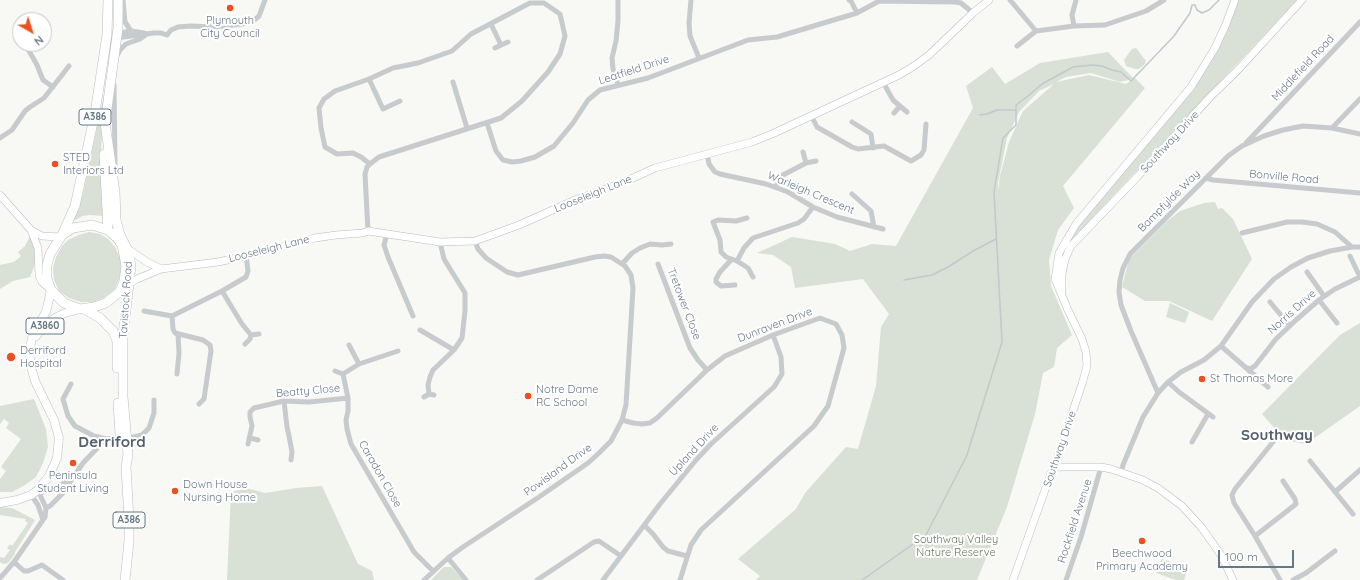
<!DOCTYPE html>
<html>
<head>
<meta charset="utf-8">
<style>
	body { margin:0 }
	#map { position:relative; width:1360px; height:580px; overflow:hidden; background:#f8f8f4; font-family:Quicksand,sans-serif }
	canvas { display:block }
	.north { position:absolute; left:12px; top:12px; width:40px; height:40px; box-sizing:border-box; background:#fff; border:1px solid #c1c9cf; border-radius:50%; rotate:141deg; font-size:11px; font-weight:700; line-height:16px; text-align:center; color:#657887 }
	.north::after { content:''; display:block; margin:auto; width:14px; height:18px; background:#ed4f1f; clip-path:polygon(50% 0,100% 100%,50% 72%,0 100%) }
	.scale { position:absolute; left:1218px; top:550px; width:76px; height:18px; box-sizing:border-box; border:2px solid #657887; border-top:0; padding-left:5px; font-size:12px; line-height:14px; white-space:nowrap; color:#657887; -webkit-text-stroke:3px #fff; paint-order:stroke }
</style>
</head>
<body>
<div id="map">
<canvas width="1360" height="580"></canvas>
<div class="north">N</div>
<div class="scale">100 m</div>
</div>
<script>
const ctx = document.querySelector('canvas').getContext('2d');
ctx.lineJoin = 'round';
function fillPath(path, color) {
  ctx.fillStyle = color;
  ctx.fill(path, 'evenodd');
}
function shape(rows) {
  const path = new Path2D();
  for (const r of rows) {
    path.moveTo(r[0], r[1]);
    for (let i = 2; i < r.length; i += 2) path.lineTo(r[i], r[i + 1]);
  }
  return path;
}
function trace(path, color, width, dash) {
  ctx.strokeStyle = color;
  ctx.lineWidth = width;
  ctx.lineCap = dash ? 'butt' : 'round';
  ctx.setLineDash(dash || []);
  ctx.stroke(path);
}
function write(font, color, halo, rows, align = 'center') {
  ctx.font = font + ' Quicksand,sans-serif';
  ctx.lineWidth = 4;
  ctx.setLineDash([]);
  ctx.textBaseline = 'middle';
  ctx.strokeStyle = halo;
  ctx.fillStyle = color;
  for (const [text, x, y, turn = 0] of rows) {
    ctx.save();
    ctx.translate(x, y);
    ctx.rotate((+turn || 0) * Math.PI / 180);
    ctx.textAlign = isNaN(turn) ? turn : align;
    if (halo) ctx.strokeText(text, 0, 0);
    ctx.fillText(text, 0, 0);
    ctx.restore();
  }
}
fillPath(shape([
	[1237,0,1297,0,1068,244,1069,231,1192,88],
	[1136,48,1146,61,1145,64,1139,69,1135,69,1126,66,1124,60,1132,49],
	[1108,52,1134,79,1135,78,1145,88,1063,186,1074,208,1058,230,1049,260,1051,286,1072,335,1057,348,1054,367,1043,373,1035,414,1007,507,977,580,756,580,760,576,738,559,796,509,805,493,846,447,858,449,876,386,881,327,889,314,863,279,795,288,791,267,773,255,757,253,792,237,835,244,850,251,872,244,896,246,973,108,966,86,992,67,1005,84,1040,63],
	[1091,73,1120,82,1133,79,1126,84,1089,75,1056,82,1066,77],
	[1054,84,1023,111,1009,142,1000,176,998,191,998,183,1007,138,1019,112,1039,91],
	[105,90,101,151,103,216,90,215,82,216,72,222,83,194],
	[1215,202,1218,209,1222,208,1233,219,1252,259,1212,321,1169,301,1145,301,1122,287,1129,259,1166,222,1180,211,1204,203],
	[89,232,100,234,108,239,115,247,120,258,121,268,119,279,115,289,104,298,93,302,81,302,69,298,59,291,54,280,53,268,56,257,62,246,68,240,79,235],
	[30,236,36,250,37,259,30,277,13,281,0,289,0,265,14,262,21,256,18,252,25,246],
	[1170,303,1189,312,1185,323,1166,317],
	[1360,323,1360,406,1306,444,1285,440,1262,414,1340,335],
	[34,399,46,429,48,447,43,463,36,477,25,485,12,492,0,492,0,479,6,471,1,467,21,439,6,428,9,423,4,419,0,424,0,406],
	[322,486,358,564,372,571,374,580,227,580,231,492,246,488,265,493,296,488],
	[0,507,12,508,35,520,15,552,15,554,8,563,3,564,0,562,0,557,4,558,10,550,7,548,10,544,12,546,28,523,25,521,26,519,0,515],
	[1162,559,1188,568,1184,580,1176,580,1156,573],
	[444,567,451,567,463,580,431,580]
]), '#d9e0d5');
trace(shape([
	[980,115,987,114,997,110,1015,110],
	[904,280,932,275,948,267,973,251,996,239],
	[862,580,926,535,967,455,1002,342,994,192,1003,138,1016,125,1016,105,1028,96,1042,84,1073,67,1092,65,1102,66,1112,70,1121,72,1131,81,1174,36,1190,13,1192,5,1195,5,1197,10,1202,13,1209,10,1219,0]
]), '#becace', 1.5);
const secondary = shape([
	[0,195,31,230,42,236,60,237],
	[31,230,38,248,39,275,42,282,51,290],
	[125,247,147,262,161,269],
	[126,286,137,279,161,269,218,262,246,256,315,238,336,235,363,233,368,231,440,242,475,241,519,225,575,200,622,183,655,168,752,142,772,134,899,75,914,66,929,55,973,13,989,0],
	[1062,291,1062,274,1065,259,1071,246,1139,175,1212,95,1236,72,1302,0],
	[1056,465,1060,467,1101,467,1111,469,1143,480,1158,488,1182,506,1202,528,1221,555,1233,580],
	[1013,580,1051,473,1056,465,1060,449,1082,384,1087,366,1086,352,1082,339,1068,310,1055,279,1059,253,1076,224,1191,87,1215,48,1226,24,1235,0]
]);
const primary = shape([
	[36,336,42,328,55,318,65,313,80,309],
	[0,503,17,500,31,495,38,490,49,476,57,458,59,438,54,420,35,381,32,370,29,353,33,333,46,312,51,290]
]);
const highway = shape([
	[118,0,118,28,105,123,115,192,116,220,120,235,128,251,131,266,123,335,123,397,128,454,126,467,129,520,129,541,125,580],
	[104,154,108,230],
	[92,225,108,230,117,238,122,245,126,266,124,281,121,290,117,294,106,303,94,307,80,309,64,303,51,290,47,279,47,265,50,254,62,235,73,228,92,225],
	[62,235,75,206,95,113,107,35,108,0],
	[84,309,100,318,113,331,117,341,117,368],
	[118,403,120,434]
]);
trace(secondary, '#b7bdc1', 8);
trace(primary, '#babec2', 9);
trace(highway, '#b9bdc0', 10);
trace(shape([
	[123,0,125,22,131,31],
	[618,0,618,21,616,41,612,58,613,69,618,85],
	[691,0,689,23,690,36,699,58],
	[849,0,851,1,857,13],
	[1010,0,1036,31],
	[491,24,501,45,508,42],
	[1074,26,1072,15,1076,0],
	[118,35,120,33,131,31,144,33],
	[116,38,154,33,161,33,167,35,171,30,178,27,190,26,215,27,242,24,252,22,259,16,265,0],
	[1017,46,1036,31,1074,26,1105,25,1146,11,1164,0],
	[495,48,501,45],
	[28,49,37,65,43,80,53,87],
	[117,56,120,50,126,44,140,39,147,34],
	[369,79,383,109,400,101],
	[453,82,467,128],
	[883,82,893,100,907,112],
	[114,85,115,167],
	[894,113,900,106],
	[811,115,817,127,852,147,858,149,884,146,911,161,921,155,924,150,926,124],
	[852,122,871,134,873,148],
	[487,123,496,151,503,160,512,162,521,161,535,157,554,146,573,123,588,100,600,90,648,78,748,40,777,37,857,13,879,1,955,2,961,3,973,13],
	[1332,128,1360,99],
	[0,138,12,130,25,111,30,107,44,98,69,66],
	[1246,143,1360,22],
	[803,152,806,163],
	[707,153,709,164,715,172,720,174,766,184,788,192,813,207,837,217,883,229],
	[1206,178,1213,180,1360,193],
	[776,187,780,179,783,175,806,163,816,161],
	[852,194,871,211,874,227],
	[747,218,736,221,718,220,713,222,720,240,721,252,726,257,737,261,744,248,753,238,798,223,804,219,813,207],
	[368,231,365,174,367,167,370,164,379,157,501,118,522,101,548,72,560,54,565,36,560,14,544,3,530,3,471,34,452,51,418,63,393,68,369,79,335,91,324,99,319,108,321,128,325,147,337,154,353,153,361,157,370,164],
	[1242,233,1287,222,1302,222,1317,224,1335,232,1352,247],
	[387,234,384,245,388,257,413,316],
	[1350,256,1360,277],
	[731,260,720,272,716,279,716,282,721,286,735,285],
	[737,261,748,268,753,277],
	[622,264,632,253,640,248,650,244,662,245,671,244],
	[658,264,690,348,698,360,707,370],
	[1307,272,1324,296],
	[222,291,242,324,251,335],
	[1319,300,1337,323],
	[1270,302,1290,326],
	[144,311,172,316,222,291,246,277,248,271,246,256],
	[172,316,173,329,175,333,203,340,210,345,211,351,204,399,199,404],
	[420,330,454,350],
	[245,344,250,339,251,335,259,334],
	[349,345,359,364,343,374,348,398,348,411,346,420,347,429,351,444,414,552,433,571],
	[1221,346,1268,387],
	[359,364,398,351],
	[1245,367,1250,369,1255,366,1276,339,1296,320,1319,300,1335,289,1360,277],
	[335,371,343,374],
	[177,374,179,353,178,334],
	[1168,382,1179,392,1213,417],
	[71,384,63,399,68,416,75,426,94,436,106,439,120,437],
	[1158,393,1131,331,1121,305,1119,292,1120,280,1123,268,1130,254,1228,156,1242,146,1264,136,1283,130,1303,126,1332,128,1360,134],
	[429,394,428,385,430,377,433,370,454,350,462,338,465,311,465,293,444,259,440,242],
	[424,397,429,394,434,395],
	[284,401,287,427,289,436,292,452,291,460],
	[622,420,633,423,642,424,650,423,657,418,707,370,725,356,773,335,820,318,836,324,842,335,844,348,828,406,814,426,701,530,691,545,680,580],
	[1277,437,1235,489,1232,495,1234,503,1255,536,1280,580],
	[250,438,258,440],
	[126,439,142,435,149,428,154,413,154,400],
	[1192,442,1208,414],
	[248,444,252,426,250,417,250,412,254,408,284,401,309,402,348,398],
	[1310,461,1353,514],
	[1121,472,1123,465,1143,417,1158,393,1168,382,1181,372,1204,360,1221,346,1252,302,1274,279,1291,267,1308,258,1330,251,1352,247,1360,247],
	[38,490,44,492,71,480],
	[1335,492,1360,470],
	[31,495,38,505,43,520],
	[46,508,50,506,62,494,83,463,106,439],
	[645,526,653,534,663,547,668,551,687,556],
	[1255,536,1296,504,1295,499,1283,481],
	[448,558,466,580],
	[14,562,24,571,28,571,42,565,63,580],
	[0,578,14,562,45,517,46,508,38,490],
	[424,580,448,558,463,547,539,497,588,463,598,454,611,441,622,420,626,405,633,288,631,275,625,266,611,257,604,256,595,257,518,275,507,272,486,258,478,249,475,241],
	[537,580,594,542,599,541,621,556],
	[603,580,660,504,696,460,711,444,774,387,782,374,781,357,773,335],
	[1066,580,1081,537,1101,467],
	[1293,580,1306,573,1335,551]
]), '#c7cbce', 5);
trace(secondary, '#fff', 7);
trace(primary, '#fff', 8);
trace(highway, '#fff', 9);
for (const [x, y, r, color] of [
	[230,8,4,"#ed4f1f"],
	[55,164,4,"#ed4f1f"],
	[11,357,5,"#ed4f1f"],
	[1202,379,4,"#ed4f1f"],
	[528,396,4,"#ed4f1f"],
	[73,463,4,"#ed4f1f"],
	[175,491,4,"#ed4f1f"],
	[1142,541,4,"#ed4f1f"]
]) {
  const dot = new Path2D();
  dot.arc(x, y, r, 0, 2 * Math.PI);
  ctx.fillStyle = color;
  ctx.fill(dot);
  trace(dot, '#fff', 1.5);
}
for (const [x, y, w] of [
	[95,117,32],
	[45,326,38],
	[129,520,32]
]) {
  const box = new Path2D();
  box.roundRect(x - w / 2, y - 8, w, 16, 3);
  ctx.fillStyle = '#fff';
  ctx.fill(box);
  trace(box, '#657887', 1);
}
write('bold 10px', '#657887', null, [
	["A386",95,117],
	["A3860",45,326],
	["A386",129,520]
]);
write('11px', '#657887', '#fff', [
	["Plymouth",230,21,"center"],
	["City Council",230,34,"center"],
	["STED",63,158],
	["Interiors Ltd",63,171],
	["Derriford",20,351],
	["Hospital",20,364],
	["St Thomas More",1210,379],
	["Notre Dame",536,390],
	["RC School",536,403],
	["Peninsula",73,476,"center"],
	["Student Living",73,489,"center"],
	["Down House",183,485],
	["Nursing Home",183,498],
	["Beechwood",1142,554,"center"],
	["Primary Academy",1142,567,"center"]
], 'left');
write('11px', '#657887', '#fff', [
	["Middlefield Road",1303,68,-47],
	["Leatfield Drive",634,70,-18],
	["Southway Drive",1170,142,-47],
	["Bonville Road",1284,177,5],
	["Warleigh Crescent",811,193,23],
	["Looseleigh Lane",593,194,-22],
	["Bampfylde Way",1169,201,-45],
	["Looseleigh Lane",269,249,-14],
	["Tavistock Road",126,300,-86],
	["Tretower Close",684,304,69],
	["Norris Drive",1292,312,-42],
	["Dunraven Drive",775,325,-21],
	["Beatty Close",308,391,-5],
	["Southway Drive",1060,449,-71],
	["Upland Drive",694,450,-47],
	["Powisland Drive",558,470,-36],
	["Caradon Close",380,474,60],
	["Rockfield Avenue",1075,521,-72]
]);
write('11px', '#657960', '#fff', [
	["Southway Valley",956,540],
	["Nature Reserve",956,553]
]);
write('bold 15px', '#53616c', '#fff', [
	["Southway",1277,435],
	["Derriford",112,442]
]);
</script>
</body>
</html>
